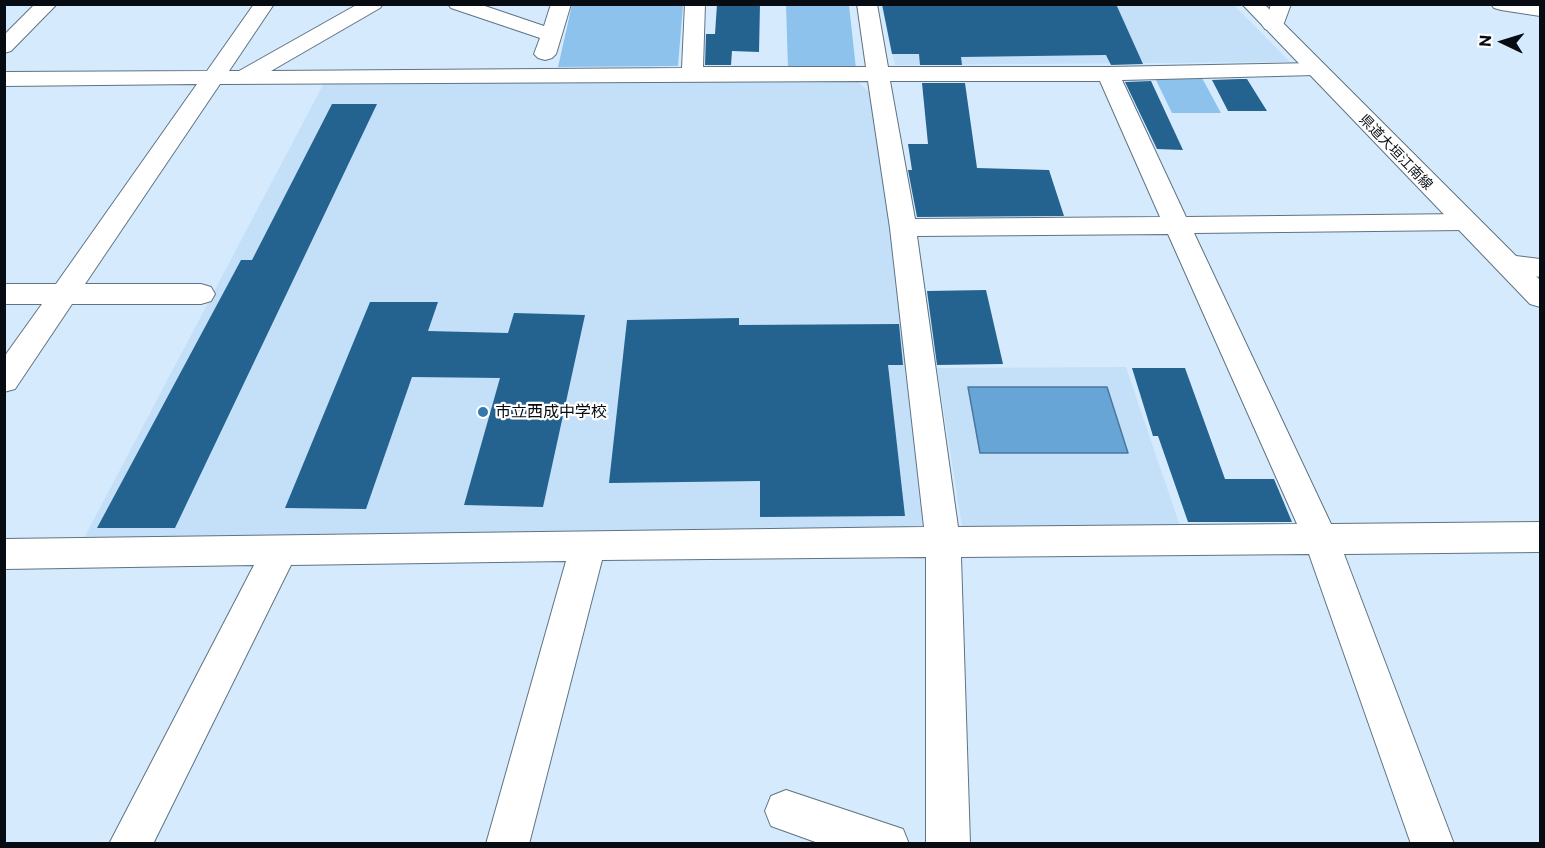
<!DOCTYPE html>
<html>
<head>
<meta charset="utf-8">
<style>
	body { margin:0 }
	#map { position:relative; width:1545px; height:848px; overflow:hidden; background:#d5ebfd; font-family:Commissioner,sans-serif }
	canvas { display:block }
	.frame { position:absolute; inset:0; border:6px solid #060c12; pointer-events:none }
	.north { position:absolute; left:1473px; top:12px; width:60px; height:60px; -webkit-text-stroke:4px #fff; paint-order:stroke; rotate:274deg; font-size:16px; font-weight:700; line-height:24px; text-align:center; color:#060c12 }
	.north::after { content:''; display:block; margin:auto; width:21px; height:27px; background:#060c12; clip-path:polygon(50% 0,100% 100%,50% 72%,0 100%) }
</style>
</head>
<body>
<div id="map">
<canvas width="1545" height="848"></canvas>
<div class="frame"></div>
<div class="north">N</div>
</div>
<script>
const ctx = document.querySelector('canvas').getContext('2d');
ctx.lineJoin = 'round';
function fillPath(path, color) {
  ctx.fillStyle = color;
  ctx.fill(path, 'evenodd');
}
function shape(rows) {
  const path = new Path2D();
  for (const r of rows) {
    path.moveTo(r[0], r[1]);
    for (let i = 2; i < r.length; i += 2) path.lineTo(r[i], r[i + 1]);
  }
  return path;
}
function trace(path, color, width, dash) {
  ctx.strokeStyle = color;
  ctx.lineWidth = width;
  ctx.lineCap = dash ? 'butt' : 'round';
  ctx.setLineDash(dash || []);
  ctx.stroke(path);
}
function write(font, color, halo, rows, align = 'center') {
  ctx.font = font + ' Commissioner,"Noto Sans JP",sans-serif';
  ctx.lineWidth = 4.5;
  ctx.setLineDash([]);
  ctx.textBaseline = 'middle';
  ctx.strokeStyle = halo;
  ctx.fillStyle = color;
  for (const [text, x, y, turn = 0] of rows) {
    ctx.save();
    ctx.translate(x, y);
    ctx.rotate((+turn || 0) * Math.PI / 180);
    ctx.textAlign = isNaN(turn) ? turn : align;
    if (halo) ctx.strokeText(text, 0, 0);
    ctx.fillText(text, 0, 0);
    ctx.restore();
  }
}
fillPath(shape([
	[881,5,1234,5,1290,62,895,65],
	[854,78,870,93,938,519,927,534,84,538,325,81],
	[1126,367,1180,526,962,527,937,368]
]), '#c4e0f8');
fillPath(shape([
	[572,5,683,5,678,66,558,67],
	[786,5,849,5,856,69,788,69],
	[1155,78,1202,78,1221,113,1172,113]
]), '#8dc2ed');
const water = shape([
	[968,387,1107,387,1128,453,980,453,968,387]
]);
fillPath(water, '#67a5d6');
trace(water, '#4a779b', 1.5);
fillPath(shape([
	[717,4,760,4,759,52,732,51,731,65,705,65,706,34,715,34],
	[882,4,1116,4,1143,64,1111,65,1106,55,961,57,962,65,920,65,919,54,892,54],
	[1240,79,1247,79,1267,111,1228,111,1212,80],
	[1151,81,1183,150,1157,149,1125,82],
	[922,83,965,83,977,168,1049,170,1064,216,917,217,908,170,912,170,908,144,928,144],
	[332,104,377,104,175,528,97,528,241,260,252,260],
	[986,290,1003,364,937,365,927,291],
	[370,302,438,302,428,331,508,333,514,313,585,315,543,507,464,505,500,378,412,377,366,509,285,508],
	[739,318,739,325,899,324,903,365,888,365,905,516,760,517,760,481,609,483,627,320],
	[1132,368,1185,368,1225,479,1274,479,1292,522,1188,522,1158,436,1153,436]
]), '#246390');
const minor = shape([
	[35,4,57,4,11,51,4,53,4,35,35,4],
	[254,4,274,4,229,71,239,71,358,4,383,4,380,8,271,71,682,68,685,4,705,4,703,67,866,67,857,4,877,4,888,67,1108,67,1315,63,1323,64,1326,69,1323,74,1315,75,1122,80,1186,217,1464,214,1473,216,1477,222,1473,228,1464,230,1194,233,1331,524,1540,522,1540,552,1344,554,1454,844,1411,844,1309,554,961,557,970,844,926,844,926,557,602,560,529,844,486,844,566,561,291,565,153,844,109,844,254,565,4,569,4,539,924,527,890,228,868,81,220,84,85,284,201,284,211,287,215,294,211,301,201,304,72,304,15,389,4,392,4,357,42,304,4,304,4,284,56,284,197,84,4,86,4,72,207,71,254,4],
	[890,81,1100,81,1160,217,915,219,890,81],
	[1168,234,1297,524,958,527,917,236,1168,234],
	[448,4,479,4,544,26,551,4,571,4,556,54,552,58,545,60,538,58,534,54,540,38,451,8,448,4],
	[1271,4,1291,4,1284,23,1279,29,1272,31,1265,29,1262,25,1267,18,1271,4],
	[1491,4,1540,4,1540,16,1501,10,1494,8,1491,4],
	[1508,255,1540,259,1540,277,1498,270,1494,264,1498,258,1508,255],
	[786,790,903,829,909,844,821,844,771,826,765,811,771,796,786,790]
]);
const secondary = shape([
	[1242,4,1264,4,1540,280,1540,307,1530,304,1242,4]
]);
trace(minor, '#5f7383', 2);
trace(secondary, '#5f7383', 2);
fillPath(minor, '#fff');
fillPath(secondary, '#fff');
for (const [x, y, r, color] of [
	[483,412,6,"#3179ad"]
]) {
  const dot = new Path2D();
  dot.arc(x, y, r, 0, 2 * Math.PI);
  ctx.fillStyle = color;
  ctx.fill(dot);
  trace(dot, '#fff', 2);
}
write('14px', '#060c12', '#fff', [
	["県道大垣江南線",1396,152,46]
]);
write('16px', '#060c12', '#fff', [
	["市立西成中学校",495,412]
], 'left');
</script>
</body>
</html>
